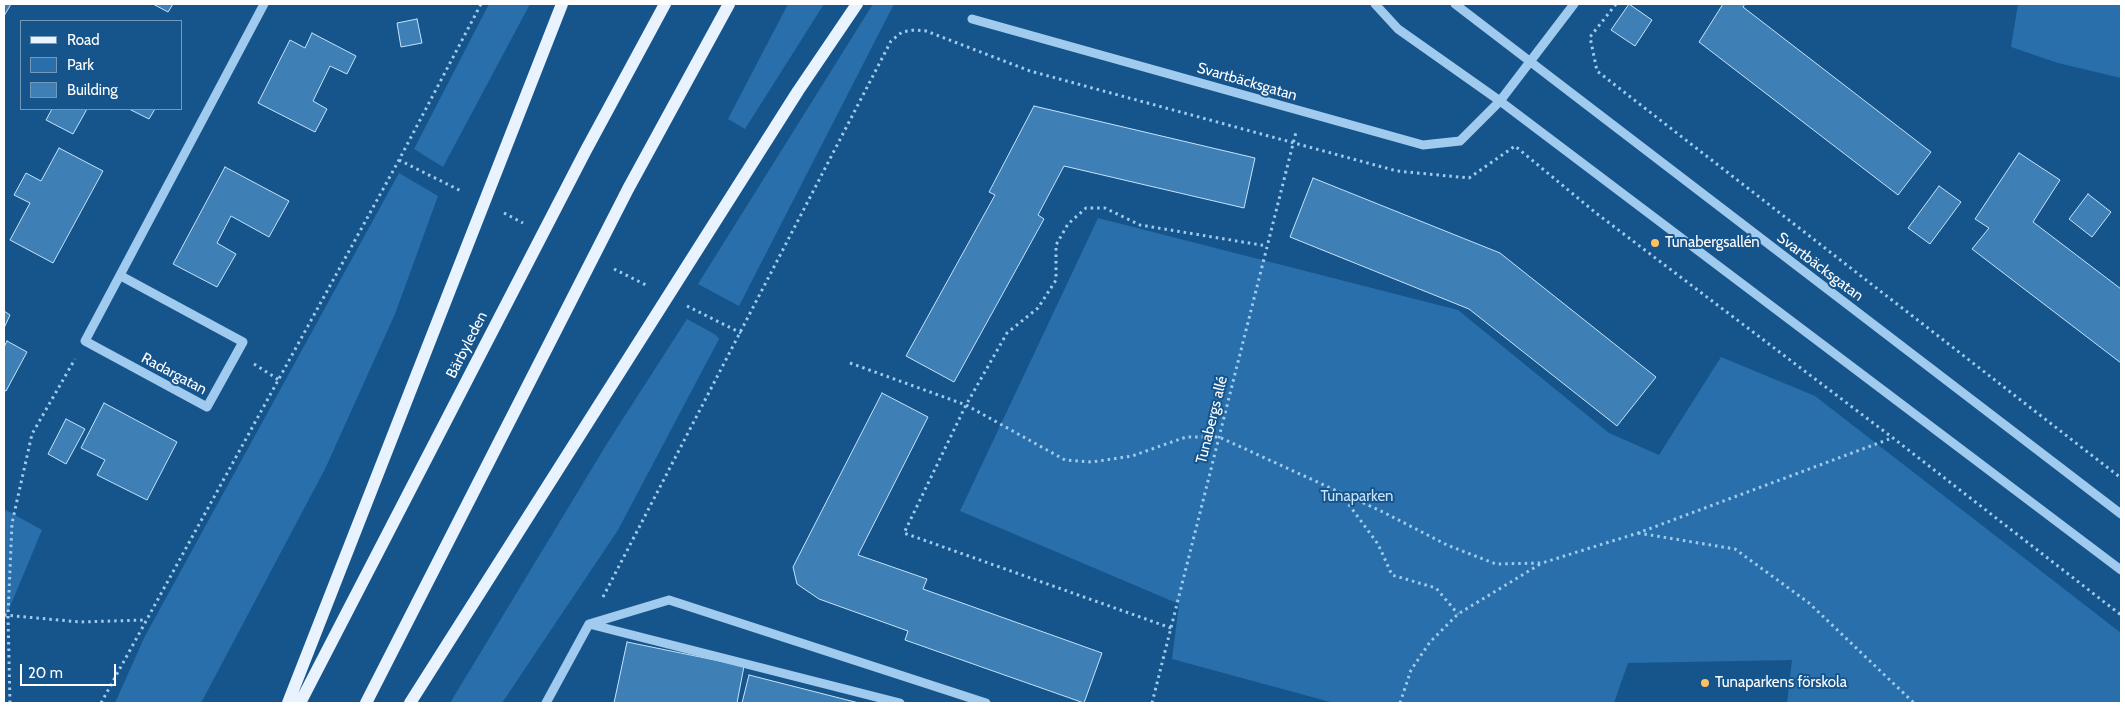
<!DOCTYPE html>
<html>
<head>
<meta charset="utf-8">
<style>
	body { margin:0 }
	#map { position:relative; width:2125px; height:707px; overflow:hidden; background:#16558c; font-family:Cabin,sans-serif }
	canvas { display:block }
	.frame { position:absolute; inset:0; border:5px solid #fff; pointer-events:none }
	.legend { position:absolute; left:20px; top:20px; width:162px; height:90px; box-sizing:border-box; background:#16558c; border:1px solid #7399ba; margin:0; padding:6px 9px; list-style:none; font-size:15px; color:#fff }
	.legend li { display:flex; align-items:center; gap:10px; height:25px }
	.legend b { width:25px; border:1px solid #7399ba }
	.scale { position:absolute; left:20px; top:664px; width:96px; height:22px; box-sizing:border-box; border:2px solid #fff; border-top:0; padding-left:6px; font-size:15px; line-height:18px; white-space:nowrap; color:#fff; -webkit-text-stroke:4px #16558c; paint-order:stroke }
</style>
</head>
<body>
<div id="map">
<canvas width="2125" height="707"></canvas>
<div class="frame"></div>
<ul class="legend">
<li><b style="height:6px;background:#e8f3ff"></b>Road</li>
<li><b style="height:14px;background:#286fab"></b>Park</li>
<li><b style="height:14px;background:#3e7fb5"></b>Building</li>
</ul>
<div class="scale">20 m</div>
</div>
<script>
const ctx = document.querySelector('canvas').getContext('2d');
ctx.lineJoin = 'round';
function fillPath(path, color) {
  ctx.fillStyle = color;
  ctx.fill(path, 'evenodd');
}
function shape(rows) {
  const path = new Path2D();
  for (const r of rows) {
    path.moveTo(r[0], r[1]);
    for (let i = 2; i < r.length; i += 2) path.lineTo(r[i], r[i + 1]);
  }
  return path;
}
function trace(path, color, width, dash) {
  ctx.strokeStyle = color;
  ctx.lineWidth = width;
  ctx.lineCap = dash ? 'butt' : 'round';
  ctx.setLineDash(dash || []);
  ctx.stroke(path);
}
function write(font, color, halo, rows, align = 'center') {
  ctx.font = font + ' Cabin,sans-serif';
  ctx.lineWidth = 4;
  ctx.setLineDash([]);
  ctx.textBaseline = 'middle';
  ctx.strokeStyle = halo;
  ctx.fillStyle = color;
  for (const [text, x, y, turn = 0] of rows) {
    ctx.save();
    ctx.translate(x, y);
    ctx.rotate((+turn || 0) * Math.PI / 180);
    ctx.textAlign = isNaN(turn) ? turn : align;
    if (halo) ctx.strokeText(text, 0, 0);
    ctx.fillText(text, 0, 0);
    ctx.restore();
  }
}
fillPath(shape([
	[489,4,530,4,443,167,414,149],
	[788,4,824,4,745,129,728,119],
	[873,4,894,4,739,306,698,284],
	[2018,4,2121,4,2121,78,2058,63,2011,47],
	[399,173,438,196,395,314,325,469,201,703,115,703,144,638],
	[1098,218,1458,310,1609,433,1659,455,1721,357,1815,396,2121,633,2121,703,1787,703,1792,660,1628,663,1614,703,1334,703,1172,659,1179,604,960,511],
	[687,319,716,335,719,339,618,530,502,703,450,703,608,442],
	[4,509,42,530,4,621]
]), '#286fab');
const building = shape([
	[4,4,11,4,4,16,4,4],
	[153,4,173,4,168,12,153,4],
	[1629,4,1652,20,1635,46,1611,30,1629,4],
	[1723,4,1745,4,1743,7,1931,152,1898,195,1699,42,1723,4],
	[417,19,422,43,401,47,397,23,417,19],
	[312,33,356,56,347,74,330,66,313,101,327,109,315,132,258,103,290,40,305,48,312,33],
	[1034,106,1255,158,1244,208,1064,166,1038,215,1044,219,954,382,906,356,995,195,989,192,1034,106],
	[52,109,87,109,73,134,46,120,52,109],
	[129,109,155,109,149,119,129,109],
	[59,148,103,171,53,263,10,240,30,203,14,195,26,173,41,181,59,148],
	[2019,153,2060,180,2033,222,2121,289,2121,363,1972,249,1989,228,1975,219,2019,153],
	[225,167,289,201,269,237,231,216,217,243,236,254,217,287,173,264,225,167],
	[1313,178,1500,253,1656,377,1617,426,1469,309,1290,237,1313,178],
	[1939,186,1961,202,1930,244,1908,228,1939,186],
	[2088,194,2111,212,2092,237,2069,219,2088,194],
	[4,311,10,315,4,328,4,311],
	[7,341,27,352,6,391,4,390,4,347,7,341],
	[882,393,928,417,858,555,927,579,923,589,1102,653,1084,703,905,640,908,631,819,599,797,584,793,567,882,393],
	[104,403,177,442,147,500,97,475,105,460,81,448,104,403],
	[66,419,85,429,66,464,48,454,66,419],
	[627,642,744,666,737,703,614,703,627,642],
	[749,675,859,703,742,703,749,675]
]);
fillPath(building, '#3e7fb5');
trace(building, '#c6e3fb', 1);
trace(shape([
	[1616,4,1590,37,1597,71,2121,478],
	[399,160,463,192],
	[504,213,523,223],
	[614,269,648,286],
	[687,306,741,333],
	[850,363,966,405,1065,460,1092,462,1132,456,1186,437,1219,437,1383,512,1447,545,1496,564,1542,563,1638,533,1892,438],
	[254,364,279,380],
	[1341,494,1378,544,1392,575,1436,588,1458,614],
	[1638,533,1735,549,1809,603,1914,703],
	[603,597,891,41,902,32,914,30,926,31,1030,71,1397,171,1469,178,1515,146,1596,213,1893,438,2121,615],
	[4,615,80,622,145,620],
	[1171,628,904,533,966,405,1007,333,1038,308,1056,280,1056,245,1068,224,1086,208,1105,208,1140,225,1267,246],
	[10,703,8,616,12,523,32,434,75,359],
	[101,703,399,160,481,4],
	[1152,703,1296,132],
	[1400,703,1411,670,1430,642,1458,614,1542,563]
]), '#a0cbef', 3, [2.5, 4]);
trace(shape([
	[1375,4,1398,29,1500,101,2121,570],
	[1455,4,2121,514],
	[972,19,1423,145,1460,141,1500,101,1574,4],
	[121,276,243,342,207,407,85,341,264,4],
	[589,624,669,600,986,703],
	[589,624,900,703],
	[546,703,589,624]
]), '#a0cbef', 9);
trace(shape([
	[288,703,562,4],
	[300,703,585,152,665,4],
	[366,703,628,189,729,4],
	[410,703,798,91,857,4]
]), '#e8f3ff', 12);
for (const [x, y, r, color] of [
	[1655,243,5,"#ffc25e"],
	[1705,683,5,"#ffc25e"]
]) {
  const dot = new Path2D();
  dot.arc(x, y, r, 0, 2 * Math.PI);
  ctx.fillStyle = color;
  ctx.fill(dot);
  trace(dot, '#16558c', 2);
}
write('15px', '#fff', '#16558c', [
	["Svartbäcksgatan",1247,82,16],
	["Svartbäcksgatan",1820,267,37],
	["Bärbyleden",467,345,-63],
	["Radargatan",174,374,28],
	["Tunabergs allé",1212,420,-76]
]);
write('15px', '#fff', '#16558c', [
	["Tunabergsallén",1665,243],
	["Tunaparkens förskola",1715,683]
], 'left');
write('15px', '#c6e3fb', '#16558c', [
	["Tunaparken",1357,497]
]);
</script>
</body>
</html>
